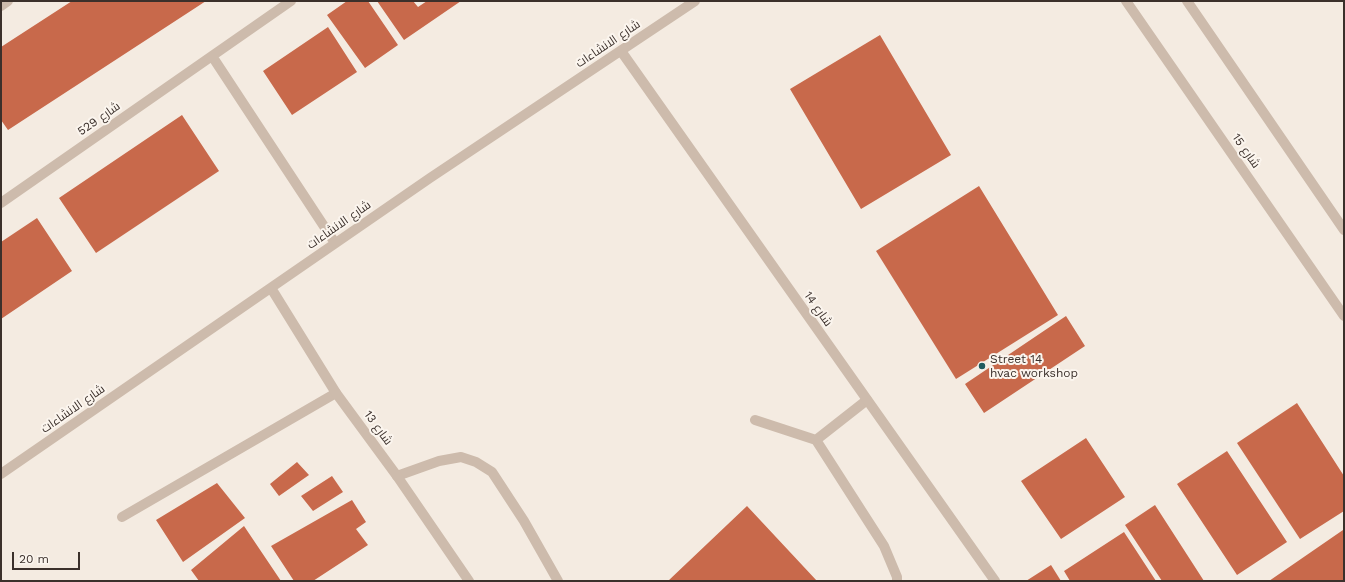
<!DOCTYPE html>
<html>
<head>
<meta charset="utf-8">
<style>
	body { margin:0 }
	#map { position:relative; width:1345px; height:582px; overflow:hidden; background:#f4ebe1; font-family:"Work Sans",sans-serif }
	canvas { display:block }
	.frame { position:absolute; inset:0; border:2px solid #3b302b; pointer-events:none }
	.scale { position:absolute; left:12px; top:552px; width:68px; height:18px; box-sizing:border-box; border:2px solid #3b302b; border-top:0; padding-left:5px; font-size:12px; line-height:14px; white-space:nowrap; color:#3b302b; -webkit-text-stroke:3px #fbf5ee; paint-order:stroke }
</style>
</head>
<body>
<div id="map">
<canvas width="1345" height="582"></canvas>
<div class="frame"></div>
<div class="scale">20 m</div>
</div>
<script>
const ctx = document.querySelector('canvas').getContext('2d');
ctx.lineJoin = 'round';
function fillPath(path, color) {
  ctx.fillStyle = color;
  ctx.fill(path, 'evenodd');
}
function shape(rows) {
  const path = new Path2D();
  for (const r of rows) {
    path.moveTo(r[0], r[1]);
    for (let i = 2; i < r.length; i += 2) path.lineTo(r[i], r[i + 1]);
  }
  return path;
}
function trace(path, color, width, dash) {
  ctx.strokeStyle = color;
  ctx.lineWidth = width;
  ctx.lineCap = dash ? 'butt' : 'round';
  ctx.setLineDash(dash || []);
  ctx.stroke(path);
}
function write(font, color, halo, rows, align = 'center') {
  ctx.font = font + ' "Work Sans",Cairo,sans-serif';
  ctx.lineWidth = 4;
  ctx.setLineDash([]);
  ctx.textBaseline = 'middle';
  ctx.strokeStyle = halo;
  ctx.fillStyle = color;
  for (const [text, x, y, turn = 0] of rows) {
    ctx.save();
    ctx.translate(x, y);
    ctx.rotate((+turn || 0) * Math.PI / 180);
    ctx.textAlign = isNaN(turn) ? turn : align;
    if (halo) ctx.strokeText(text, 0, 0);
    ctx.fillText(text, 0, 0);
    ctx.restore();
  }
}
fillPath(shape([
	[72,1,206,1,8,130,1,120,1,47],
	[347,1,368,1,398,45,365,68,327,15],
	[377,1,413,1,418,7,427,1,461,1,404,40],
	[328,27,357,72,292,115,263,71],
	[880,35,951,155,861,209,790,89],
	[182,115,219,171,96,253,59,198],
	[979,186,1058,315,956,379,876,251],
	[37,218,72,271,1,319,1,242],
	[1066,316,1085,346,984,413,965,384],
	[1297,403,1344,476,1344,511,1300,539,1237,443],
	[1086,438,1125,497,1061,539,1021,481],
	[1227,451,1287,542,1237,575,1177,484],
	[297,462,309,475,279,496,270,484],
	[332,476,343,492,313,511,301,496],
	[217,483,245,518,183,562,156,520],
	[352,500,366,522,356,529,368,545,313,581,294,581,271,546],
	[1155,505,1204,581,1162,581,1125,525],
	[747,506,817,581,668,581],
	[244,526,281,581,199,581,191,570],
	[1343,530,1344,531,1344,581,1269,581],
	[1124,532,1156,581,1070,581,1064,571],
	[1051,565,1061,581,1026,581]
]), '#c8694b');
trace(shape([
	[755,420,816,440,884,546,897,577,897,581],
	[816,440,867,400],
	[397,476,439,461,461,457,476,462,492,472,524,521,558,581],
	[122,517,336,393]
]), '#cdbbac', 10);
trace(shape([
	[1126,1,1344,316],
	[1187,1,1344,230],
	[1,6,8,1],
	[621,51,995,581],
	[212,56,335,243],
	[1,203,291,1],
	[271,288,336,393,397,476,469,581],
	[1,474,430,178,695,1]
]), '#cdbbac', 10);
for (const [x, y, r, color] of [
	[982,366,4,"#1f5a5e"]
]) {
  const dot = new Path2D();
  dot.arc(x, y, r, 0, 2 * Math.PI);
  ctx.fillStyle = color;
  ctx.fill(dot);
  trace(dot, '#fbf5ee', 1.5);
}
write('12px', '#3b302b', '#fbf5ee', [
	["شارع الانشاءات",608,44,-34],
	["شارع 529",99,119,-35],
	["شارع 15",1246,151,55],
	["شارع الانشاءات",339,225,-35],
	["شارع 14",818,309,55],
	["شارع الانشاءات",73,409,-35],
	["شارع 13",378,428,54]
]);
write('12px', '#3b302b', '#fbf5ee', [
	["Street 14",990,359],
	["hvac workshop",990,373]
], 'left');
</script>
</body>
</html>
